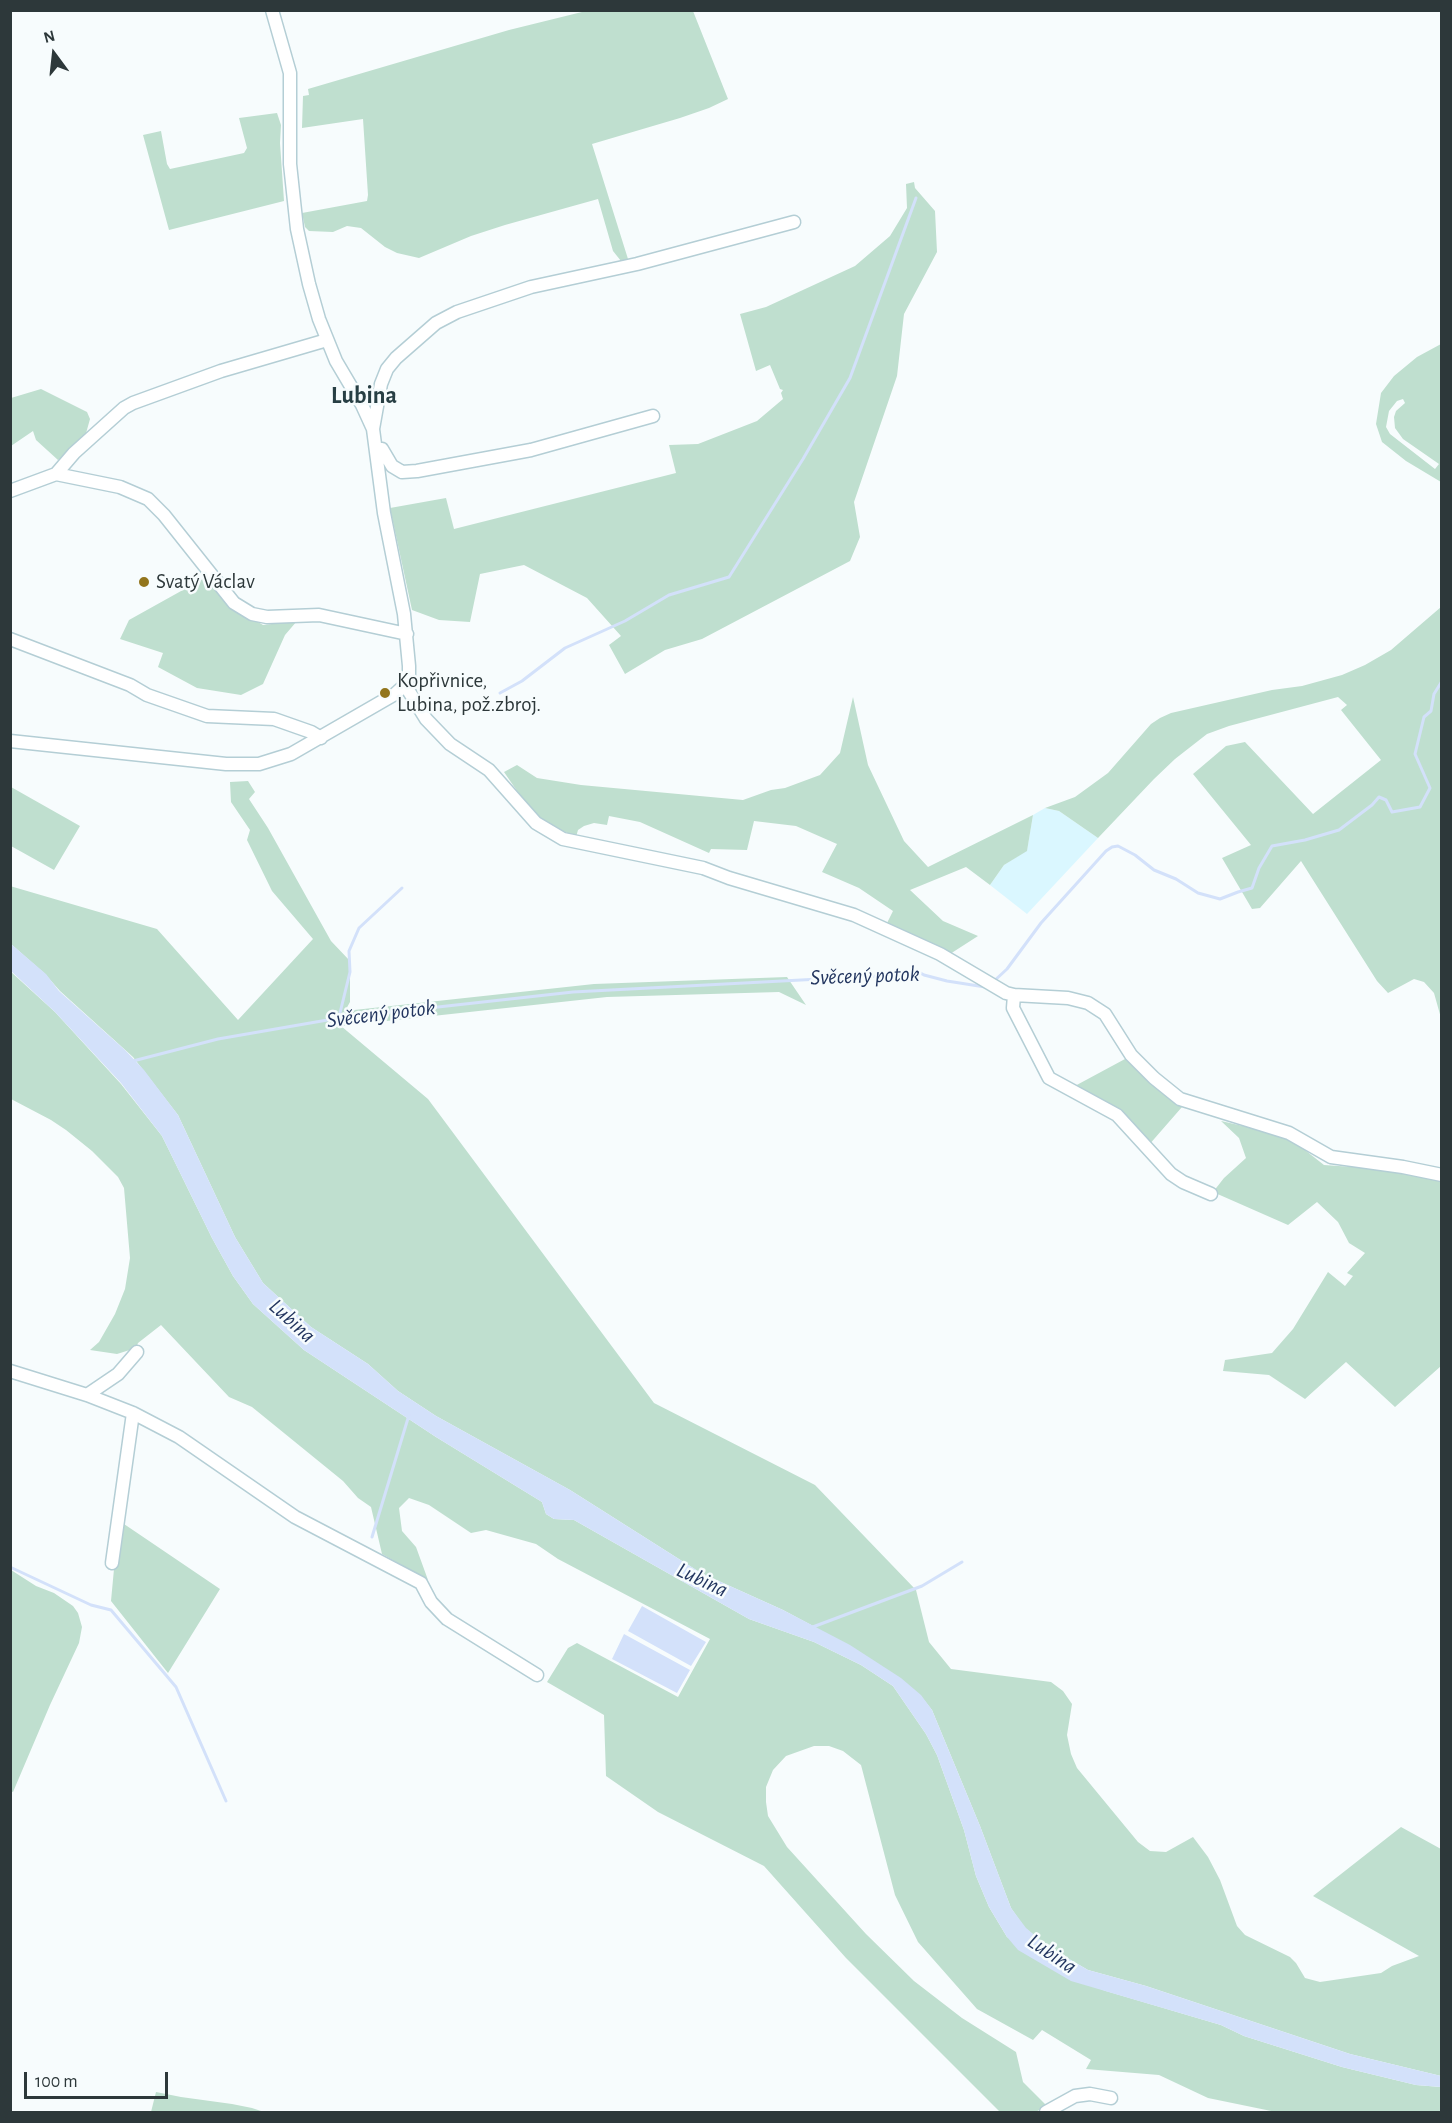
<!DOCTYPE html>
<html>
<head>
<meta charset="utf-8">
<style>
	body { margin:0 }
	#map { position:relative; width:1452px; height:2123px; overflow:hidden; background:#f7fcfd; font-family:"Alegreya Sans",sans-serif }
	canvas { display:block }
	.frame { position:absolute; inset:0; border:12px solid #2d383a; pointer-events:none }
	.north { position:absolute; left:24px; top:24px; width:60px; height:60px; -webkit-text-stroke:4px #f7fcfd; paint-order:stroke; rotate:345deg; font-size:16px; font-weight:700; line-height:24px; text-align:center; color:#2d383a }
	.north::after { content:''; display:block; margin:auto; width:21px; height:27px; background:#2d383a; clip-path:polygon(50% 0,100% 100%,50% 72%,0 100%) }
	.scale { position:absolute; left:24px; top:2072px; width:144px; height:27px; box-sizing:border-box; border:3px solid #2d383a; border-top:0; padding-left:8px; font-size:18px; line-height:21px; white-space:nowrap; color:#2d383a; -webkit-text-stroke:4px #f7fcfd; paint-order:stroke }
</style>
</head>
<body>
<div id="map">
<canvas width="1452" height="2123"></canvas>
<div class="frame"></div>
<div class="north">N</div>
<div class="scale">100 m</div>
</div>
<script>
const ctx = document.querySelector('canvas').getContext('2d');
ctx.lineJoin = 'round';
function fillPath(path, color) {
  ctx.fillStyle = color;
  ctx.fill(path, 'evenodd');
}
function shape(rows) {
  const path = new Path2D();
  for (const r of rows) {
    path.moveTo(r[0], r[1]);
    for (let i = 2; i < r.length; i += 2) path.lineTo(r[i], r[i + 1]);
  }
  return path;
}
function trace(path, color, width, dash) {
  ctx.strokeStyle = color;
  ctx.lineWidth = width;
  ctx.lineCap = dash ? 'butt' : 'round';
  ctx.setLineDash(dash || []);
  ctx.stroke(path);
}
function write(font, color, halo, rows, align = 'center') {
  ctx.font = font + ' "Alegreya Sans",sans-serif';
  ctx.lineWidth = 5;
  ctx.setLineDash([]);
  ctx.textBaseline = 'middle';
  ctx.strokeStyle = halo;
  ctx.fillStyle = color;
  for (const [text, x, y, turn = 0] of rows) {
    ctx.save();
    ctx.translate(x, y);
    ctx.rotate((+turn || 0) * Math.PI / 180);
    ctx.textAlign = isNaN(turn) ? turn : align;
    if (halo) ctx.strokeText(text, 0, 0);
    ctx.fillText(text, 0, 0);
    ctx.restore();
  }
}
fillPath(shape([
	[1045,808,1059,811,1098,838,1027,914,990,885,1004,865,1027,850,1033,815]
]), '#daf7ff');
fillPath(shape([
	[586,11,693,11,728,99,709,108,680,118,592,144,628,259,621,261,613,251,598,199,505,225,471,236,419,258,397,253,385,247,361,228,347,226,333,232,309,231,305,227,302,213,367,201,368,195,363,119,302,128,303,96,309,95,308,89,509,30],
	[277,113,281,125,280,143,284,201,169,230,143,135,161,131,167,164,170,169,244,153,247,148,239,118],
	[914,182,915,188,935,211,937,252,904,314,897,376,854,502,860,537,850,561,702,639,665,650,625,674,609,645,621,636,587,598,524,565,480,574,470,622,439,620,412,610,390,508,446,498,454,529,676,473,669,445,698,444,757,421,783,399,781,393,783,390,780,389,770,365,756,371,740,314,766,307,855,266,890,236,907,208,906,184],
	[1441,344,1441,482,1406,461,1382,442,1376,424,1381,393,1394,376,1417,357],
	[1403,399,1405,403,1396,411,1394,417,1395,428,1403,439,1439,464,1435,469,1390,434,1386,427,1389,411,1397,401],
	[41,389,87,412,90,419,83,444,58,460,36,440,33,431,11,446,11,398],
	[208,576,230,605,263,625,297,621,285,635,263,684,241,695,197,688,158,667,163,653,120,639,129,620],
	[1441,607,1441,1018,1434,993,1424,982,1414,979,1388,993,1377,981,1301,861,1260,908,1252,909,1222,858,1251,845,1193,774,1226,746,1245,742,1313,814,1381,760,1341,710,1347,705,1338,697,1229,726,1207,734,1175,759,1154,779,1098,838,1059,811,1045,808,1075,797,1108,773,1151,724,1160,718,1171,713,1272,690,1302,686,1342,675,1365,665,1391,650],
	[853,697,868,765,904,841,928,867,1033,815,1027,851,1004,865,990,885,966,867,910,890,943,921,978,936,950,954,887,923,893,911,859,888,822,872,837,844,796,826,754,821,747,850,711,849,709,853,640,822,609,816,607,825,594,823,584,826,578,830,576,837,544,822,528,807,504,772,517,765,537,778,581,785,743,800,771,790,785,788,820,775,840,753],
	[248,781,255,792,249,799,268,828,331,941,350,961,350,1002,345,1011,594,984,787,977,806,1005,779,992,607,997,341,1026,428,1099,654,1403,815,1485,916,1590,929,1642,951,1669,1051,1682,1063,1691,1072,1704,1067,1735,1071,1754,1077,1768,1138,1842,1150,1851,1166,1852,1193,1837,1208,1857,1220,1880,1237,1926,1245,1935,1290,1957,1296,1963,1305,1978,1320,1982,1381,1973,1392,1966,1419,1956,1313,1896,1401,1827,1441,1849,1441,2076,1350,2054,1146,1986,1088,1970,1050,1948,1025,1928,1011,1908,980,1826,932,1710,920,1695,813,1626,783,1610,701,1573,570,1490,436,1416,398,1391,368,1364,311,1327,263,1283,235,1237,178,1115,133,1057,60,991,45,974,11,944,10,886,157,929,238,1020,313,939,272,891,247,840,250,830,231,802,230,782],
	[11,787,80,826,54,870,11,846],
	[10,971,55,1012,121,1084,162,1136,212,1238,233,1276,253,1304,304,1350,436,1437,542,1502,546,1514,554,1519,574,1520,749,1619,814,1642,861,1665,893,1686,926,1734,937,1755,964,1830,976,1876,989,1907,1007,1937,1086,1984,1106,1991,1221,2025,1244,2036,1342,2067,1416,2085,1441,2087,1441,2112,1276,2112,1208,2098,1159,2075,1086,2069,1091,2060,1042,2030,1033,2040,977,2009,918,1942,895,1895,861,1765,843,1751,829,1746,814,1746,786,1756,773,1770,766,1787,766,1802,768,1816,787,1847,866,1934,914,1981,962,2018,1016,2052,1023,2082,1046,2105,1036,2112,1000,2112,846,1958,764,1866,658,1812,606,1776,604,1715,547,1682,568,1648,577,1643,678,1697,710,1639,558,1559,536,1544,486,1530,471,1533,429,1505,409,1498,399,1508,402,1531,416,1547,428,1580,382,1554,371,1507,358,1498,343,1481,252,1407,229,1397,161,1325,138,1343,136,1348,117,1354,90,1350,99,1342,115,1314,125,1289,130,1258,124,1188,118,1177,92,1151,66,1130,51,1120,11,1099],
	[1125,1059,1182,1107,1148,1146,1073,1087],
	[1221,1121,1287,1136,1324,1165,1382,1169,1441,1177,1441,1366,1395,1407,1346,1362,1305,1399,1269,1375,1223,1371,1225,1360,1272,1353,1293,1329,1328,1272,1345,1286,1353,1276,1347,1273,1365,1253,1349,1243,1338,1222,1317,1202,1288,1225,1213,1192,1224,1178,1246,1158,1239,1138],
	[124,1524,220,1589,168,1673,111,1601,114,1569],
	[11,1570,36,1586,54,1593,73,1606,78,1613,82,1627,79,1643,50,1705,13,1792,10,1791],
	[156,2092,181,2097,232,2104,252,2108,264,2112,151,2112]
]), '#bfdfcf');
fillPath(shape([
	[11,944,46,974,59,991,125,1050,144,1070,178,1115,235,1237,263,1283,311,1327,368,1364,398,1391,436,1416,570,1490,701,1573,783,1610,850,1645,901,1678,921,1695,932,1710,980,1826,1011,1908,1026,1928,1050,1948,1088,1970,1146,1986,1350,2054,1441,2076,1441,2087,1416,2085,1342,2067,1244,2036,1221,2025,1071,1981,1018,1950,1007,1937,989,1907,976,1876,964,1830,937,1755,926,1734,893,1686,861,1665,814,1642,749,1619,574,1520,554,1519,546,1514,542,1502,436,1437,304,1350,253,1304,233,1276,212,1238,162,1136,121,1083,55,1012,11,971],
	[642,1606,706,1642,691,1666,628,1631],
	[624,1634,690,1670,677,1693,612,1659]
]), '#d3e1fa');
trace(shape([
	[500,693,522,681,565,648,625,621,669,595,729,577,803,459,850,378,916,198],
	[993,982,1007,969,1041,923,1106,851,1112,847,1118,846,1135,855,1154,870,1176,879,1198,893,1220,899,1238,892,1252,888,1259,868,1272,846,1305,840,1339,830,1372,805,1379,797,1386,800,1392,812,1420,807,1430,788,1415,754,1424,717,1431,711,1434,694,1442,681],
	[339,1017,350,972,349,951,359,928,402,888],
	[133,1061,218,1039,339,1018,573,992,877,976,917,971,924,975,947,981,985,987,987,986],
	[372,1537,409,1415],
	[10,1567,91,1605,111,1610,176,1687,226,1801],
	[810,1628,922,1586,962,1562]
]), '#d3e1fa', 3);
const minor = shape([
	[272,10,290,73,290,164,297,229,309,284,319,319,336,361,362,405,373,429],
	[376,450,382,449,392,466,402,472,417,471,531,450,653,416],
	[56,474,120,487,148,499,164,515,234,603,252,614,267,617,319,615,407,634],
	[10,491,56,474,74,453,124,408,133,403,221,371,327,340],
	[10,639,130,685,147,695,207,716,274,719,311,732,321,738],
	[405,685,426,719,450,744,489,770,536,823,563,839,703,868,729,878,854,915,940,954,1006,993,1014,995,1068,998,1088,1003,1105,1014,1131,1055,1154,1078,1180,1099,1289,1133,1331,1157,1403,1167,1442,1175],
	[10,741,226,764,259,764,291,754,395,694,405,685,409,676,409,666,404,614,384,513,373,429,381,384,387,369,396,358,436,323,457,312,531,287,637,264,794,222],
	[1014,995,1013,1008,1049,1078,1117,1115,1171,1174,1183,1182,1211,1194],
	[10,1371,87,1395,133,1413,179,1437,295,1517,421,1583,431,1602,447,1619,537,1675],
	[87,1395,118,1374,137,1352],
	[112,1563,133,1413],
	[1046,2112,1075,2096,1090,2094,1111,2098]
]);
trace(minor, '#b4ced5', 15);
trace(minor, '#fff', 12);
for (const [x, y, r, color] of [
	[144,582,6,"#92751c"],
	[385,693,6,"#92751c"]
]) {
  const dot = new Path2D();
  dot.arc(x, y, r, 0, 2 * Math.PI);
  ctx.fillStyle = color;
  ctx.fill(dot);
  trace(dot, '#f7fcfd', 2);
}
write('21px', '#2d383a', '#f7fcfd', [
	["Svatý Václav",156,582],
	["Kopřivnice,",397,681],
	["Lubina, pož.zbroj.",397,705]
], 'left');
write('italic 22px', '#22355f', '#f7fcfd', [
	["Svěcený potok",865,976,-2],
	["Svěcený potok",381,1014,-7],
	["Lubina",292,1321,42],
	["Lubina",702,1580,25],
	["Lubina",1052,1954,34]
]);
write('bold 24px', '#283f44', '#f7fcfd', [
	["Lubina",364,396]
]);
</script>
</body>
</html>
